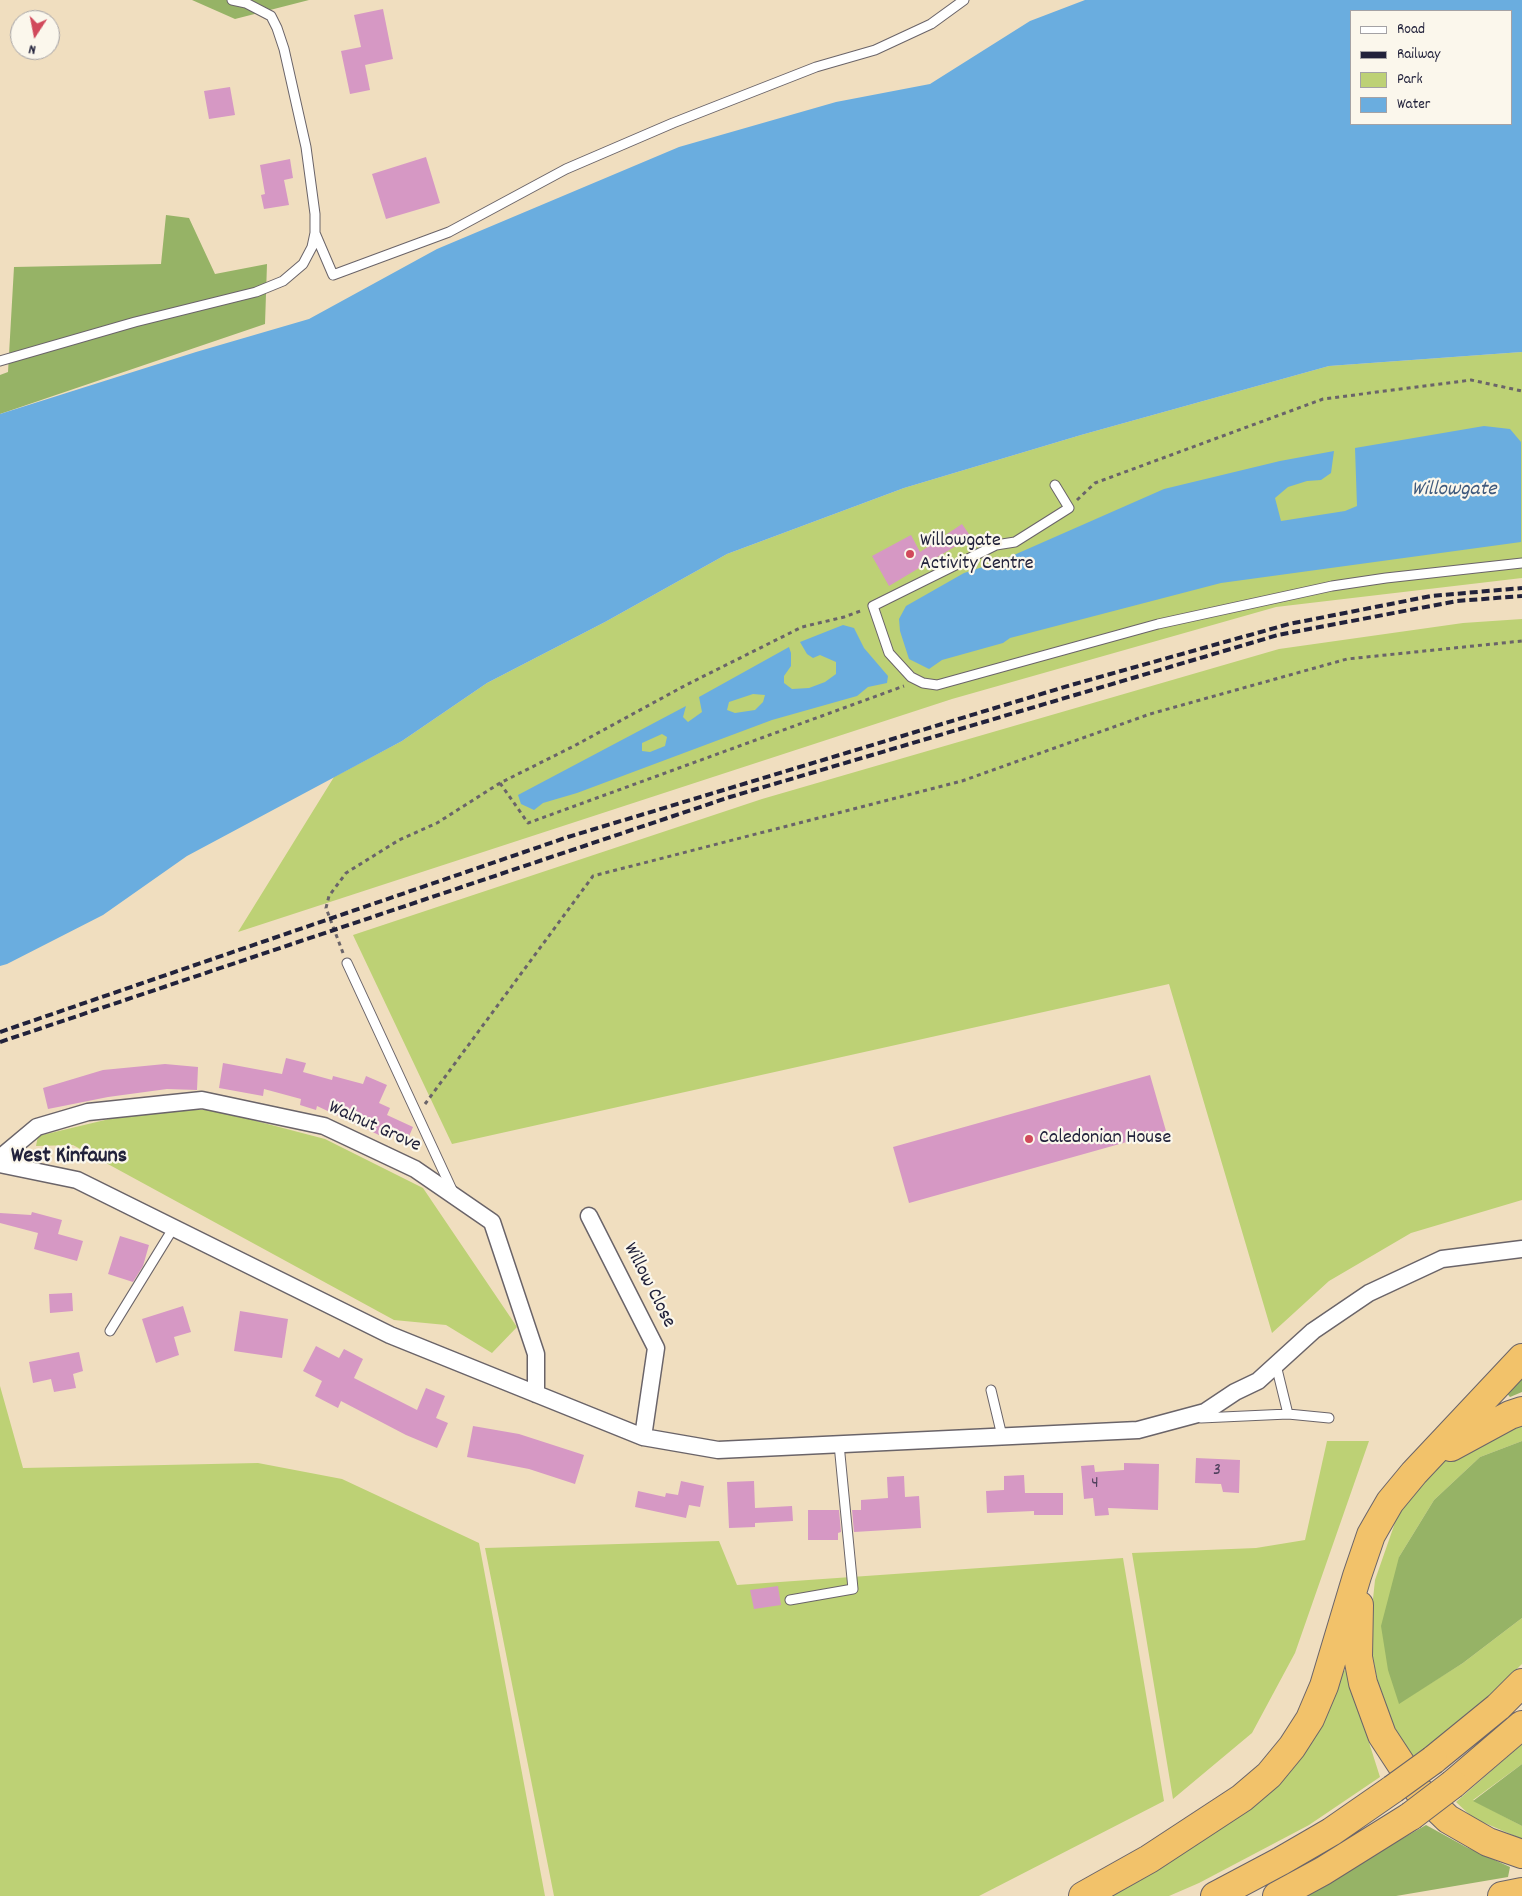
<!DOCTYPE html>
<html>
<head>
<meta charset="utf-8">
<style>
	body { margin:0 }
	#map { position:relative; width:1522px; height:1896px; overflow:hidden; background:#f0debf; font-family:Dekko,sans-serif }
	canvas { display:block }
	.legend { position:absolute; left:1350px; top:10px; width:162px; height:115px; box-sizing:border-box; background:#fbf7ec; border:1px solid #a4a2a5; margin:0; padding:6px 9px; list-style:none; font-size:15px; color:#22223b }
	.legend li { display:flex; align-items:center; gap:10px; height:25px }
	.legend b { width:25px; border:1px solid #a4a2a5 }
	.north { position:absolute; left:10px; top:10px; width:50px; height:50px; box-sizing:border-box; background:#fbf7ec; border:1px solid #a4a2a5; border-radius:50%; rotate:191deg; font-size:14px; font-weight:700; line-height:20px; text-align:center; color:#22223b }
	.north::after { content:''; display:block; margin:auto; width:18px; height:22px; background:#d1495b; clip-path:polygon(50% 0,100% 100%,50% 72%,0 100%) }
</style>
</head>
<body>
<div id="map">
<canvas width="1522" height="1896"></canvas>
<ul class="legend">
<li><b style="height:6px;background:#fff"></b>Road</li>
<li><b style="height:6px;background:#22223b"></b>Railway</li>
<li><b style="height:14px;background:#bdd175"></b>Park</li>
<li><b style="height:14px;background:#6aaddf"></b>Water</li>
</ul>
<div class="north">N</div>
</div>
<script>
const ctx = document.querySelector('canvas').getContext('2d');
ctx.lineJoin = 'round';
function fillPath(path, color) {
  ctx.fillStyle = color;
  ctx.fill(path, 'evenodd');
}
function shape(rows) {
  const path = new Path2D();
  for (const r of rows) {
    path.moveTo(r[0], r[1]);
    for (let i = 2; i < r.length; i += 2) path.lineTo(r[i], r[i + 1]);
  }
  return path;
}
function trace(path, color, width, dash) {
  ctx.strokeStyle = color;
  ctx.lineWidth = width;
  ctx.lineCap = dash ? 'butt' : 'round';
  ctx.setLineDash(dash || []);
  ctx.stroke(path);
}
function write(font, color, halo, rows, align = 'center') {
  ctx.font = font + ' Dekko,sans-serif';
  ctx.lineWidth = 4.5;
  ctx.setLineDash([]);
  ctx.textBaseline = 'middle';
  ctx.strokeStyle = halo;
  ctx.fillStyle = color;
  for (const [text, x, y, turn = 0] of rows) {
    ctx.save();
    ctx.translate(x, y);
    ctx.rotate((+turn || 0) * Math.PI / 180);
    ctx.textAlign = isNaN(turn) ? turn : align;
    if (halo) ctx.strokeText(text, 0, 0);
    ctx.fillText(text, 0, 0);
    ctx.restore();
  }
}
fillPath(shape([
	[1522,352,1522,578,1276,607,952,699,238,932,334,777,402,741,487,683,605,622,727,554,904,488,1081,435,1329,366],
	[1522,619,1522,1200,1411,1233,1329,1281,1272,1333,1169,984,452,1144,353,935,762,799,1279,649,1463,623],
	[147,1110,214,1110,325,1139,423,1188,517,1327,492,1353,446,1325,394,1320,73,1145,36,1146,38,1136],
	[0,1386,23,1468,258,1463,342,1479,479,1543,545,1896,0,1896],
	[1522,1415,1522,1441,1480,1457,1434,1500,1399,1557,1399,1703,1463,1663,1522,1618,1522,1664,1457,1727,1410,1758,1381,1699,1369,1637,1375,1580,1397,1517,1420,1483,1455,1449],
	[1327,1441,1369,1441,1295,1653,1252,1733,1173,1799,1132,1553,1256,1548,1305,1540],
	[719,1541,737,1585,1123,1558,1164,1801,979,1896,554,1896,485,1548],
	[1346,1670,1380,1777,1309,1825,1199,1883,1169,1896,1099,1896,1225,1814,1334,1674],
	[1522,1744,1522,1764,1473,1800,1522,1826,1522,1839,1473,1818,1456,1802]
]), '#bdd175');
fillPath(shape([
	[192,0,309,0,235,19],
	[166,215,189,218,215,274,267,264,265,324,0,414,0,375,8,372,14,267,161,264],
	[1522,1365,1522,1392,1510,1397,1504,1390],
	[1522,1441,1522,1618,1463,1663,1399,1704,1388,1670,1381,1626,1399,1557,1434,1500,1480,1457],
	[1522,1764,1522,1826,1473,1801],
	[1426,1825,1466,1847,1510,1867,1508,1877,1396,1896,1302,1896]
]), '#96b366');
fillPath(shape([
	[1085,0,1522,0,1522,352,1329,366,1081,435,904,488,727,554,605,622,487,683,402,741,187,856,103,915,7,964,0,966,0,414,196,352,309,319,437,249,679,147,836,102,930,84,1030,21],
	[1351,11,1511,11,1511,124,1351,124],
	[1484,426,1510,429,1521,442,1521,542,1221,583,1010,638,1003,643,942,660,929,669,909,659,900,631,899,619,906,606,964,573,998,562,1164,489,1280,461,1334,451,1331,473,1321,480,1307,481,1288,487,1275,498,1281,521,1345,511,1357,506,1355,448],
	[843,625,854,628,864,648,888,676,887,683,868,687,857,696,772,720,577,793,543,803,534,810,521,804,518,795,686,706,683,717,688,722,702,712,699,697,789,647,791,653,791,666,784,676,784,683,792,689,809,688,825,682,836,674,836,662,820,655,813,658,807,654,800,642],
	[753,694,765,695,763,702,755,710,735,713,727,710,729,702],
	[662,734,667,737,665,746,650,752,642,751,642,743]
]), '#6aaddf');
fillPath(shape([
	[383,9,393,59,365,65,370,90,350,94,341,51,361,47,354,15],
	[230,87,235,115,209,119,204,91],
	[426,157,440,203,386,219,372,174],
	[290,159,293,178,284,180,289,205,264,209,261,195,265,194,260,165],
	[962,524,971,537,889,586,872,556,911,535,920,552],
	[286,1058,306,1063,303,1072,332,1080,333,1076,363,1084,366,1076,387,1085,379,1103,390,1108,387,1115,413,1127,407,1141,381,1129,379,1135,317,1106,316,1110,300,1105,301,1099,264,1089,263,1096,219,1088,223,1063,282,1074],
	[165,1064,198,1067,197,1090,167,1089,108,1097,48,1109,43,1088,103,1070],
	[1150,1075,1166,1131,909,1203,893,1147],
	[32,1212,62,1220,58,1234,83,1241,77,1261,34,1249,38,1233,0,1223,0,1213,31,1215],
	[120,1236,149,1245,143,1266,133,1282,108,1274],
	[72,1293,73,1311,50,1313,49,1294],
	[183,1306,191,1332,174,1337,179,1355,156,1363,142,1319],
	[240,1311,288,1319,282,1358,234,1351],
	[316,1346,339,1358,344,1349,363,1359,354,1378,417,1410,426,1388,445,1396,436,1418,448,1423,437,1448,406,1435,341,1401,338,1408,315,1396,322,1381,303,1371],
	[79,1352,83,1371,73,1374,76,1388,54,1392,51,1379,33,1383,29,1362],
	[473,1426,519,1434,584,1455,575,1484,529,1469,467,1457],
	[1196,1458,1240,1460,1239,1493,1223,1492,1221,1484,1195,1483],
	[1124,1463,1159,1464,1158,1510,1108,1508,1109,1515,1095,1516,1093,1498,1084,1499,1081,1466,1094,1465,1095,1472,1124,1470],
	[1024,1475,1025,1493,1063,1493,1063,1515,1034,1515,1034,1511,987,1513,986,1491,1004,1490,1004,1476],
	[904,1476,905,1497,919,1496,921,1528,854,1532,852,1510,861,1510,861,1500,888,1498,887,1477],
	[681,1481,704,1486,700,1507,689,1505,686,1518,635,1507,638,1491,665,1497,666,1493,678,1495],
	[754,1481,755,1508,792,1506,793,1521,755,1523,755,1527,729,1528,727,1482],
	[808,1510,839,1510,841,1532,838,1533,838,1540,808,1540],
	[778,1586,781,1605,754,1609,750,1590]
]), '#d698c4');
const lane = shape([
	[315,233,333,275,449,232,566,169,673,123,816,67,875,50,931,24,964,0],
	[0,361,135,322,256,292,283,281,303,264,312,247,315,233,315,214,306,147,284,49,277,28,271,16,246,3,232,0],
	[1055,485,1069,508,1015,542,996,545,873,606,889,653,911,677,923,683,937,685,1158,624,1332,586,1386,578,1522,563],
	[347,963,453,1192],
	[110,1331,174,1227],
	[1276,1365,1288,1414],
	[991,1390,1002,1436],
	[1201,1418,1288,1414,1329,1418],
	[790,1600,853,1589,839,1444]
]);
const street = shape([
	[0,1158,37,1127,88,1112,202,1100,324,1126,415,1169,492,1222,536,1354,536,1394],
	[0,1164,77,1180,390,1335,643,1437,718,1450,1138,1430,1205,1412,1235,1392,1258,1381,1313,1331,1369,1293,1442,1259,1522,1249],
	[589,1216,656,1348,643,1437]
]);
const highway = shape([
	[1451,1447,1510,1415,1522,1411],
	[1359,1605,1358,1657,1363,1683,1382,1735,1418,1790,1448,1819,1488,1842,1522,1854],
	[1433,1760,1498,1707,1522,1683],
	[1453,1784,1522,1725],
	[1083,1896,1149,1859,1242,1798,1269,1775,1292,1747,1310,1719,1324,1686,1357,1576,1371,1535,1379,1521,1390,1502,1414,1473,1522,1358],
	[1215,1896,1281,1861,1331,1832,1393,1789],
	[1277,1896,1323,1871,1411,1816],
	[1502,1896,1522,1892]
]);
trace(lane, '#6a6469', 11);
trace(street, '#6a6469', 19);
trace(highway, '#6a6469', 30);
trace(shape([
	[1077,500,1095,483,1323,399,1471,380,1522,391],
	[500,783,528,823,904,686],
	[343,953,326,908,329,896,346,873,399,840,437,823,500,783,574,746,686,685,802,627,844,617,863,610],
	[425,1104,593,876,962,781,1150,714,1347,659,1522,641]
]), '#6a6469', 3, [4, 4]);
trace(lane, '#fff', 9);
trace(street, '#fff', 16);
trace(highway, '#f2c26a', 28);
trace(shape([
	[0,1032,568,837,1071,685,1289,624,1431,596,1522,588],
	[0,1042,730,797,1278,635,1457,601,1522,596]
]), '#22223b', 4, [8, 4]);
const highwayBridge = shape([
	[1393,1789,1433,1760],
	[1411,1816,1453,1784]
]);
trace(highwayBridge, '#6a6469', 30, []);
trace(highwayBridge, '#f2c26a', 28);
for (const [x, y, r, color] of [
	[910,554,5,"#d1495b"],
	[1029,1139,5,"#d1495b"]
]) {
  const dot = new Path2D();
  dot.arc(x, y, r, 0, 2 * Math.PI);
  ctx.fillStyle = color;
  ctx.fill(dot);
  trace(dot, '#fbf7ec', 2);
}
write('18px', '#4f405d', null, [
	["3",1217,1472],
	["4",1095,1485]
]);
write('20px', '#22223b', '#fbf7ec', [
	["Willowgate",920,542],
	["Activity Centre",920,565],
	["Caledonian House",1039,1139]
], 'left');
write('20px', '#22223b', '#fbf7ec', [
	["Walnut Grove",374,1128,24],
	["Willow Close",648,1286,63]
]);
write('italic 21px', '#3f5a7d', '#fbf7ec', [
	["Willowgate",1454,491]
]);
write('bold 22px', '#22223b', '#fbf7ec', [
	["West Kinfauns",69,1158]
]);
</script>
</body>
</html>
